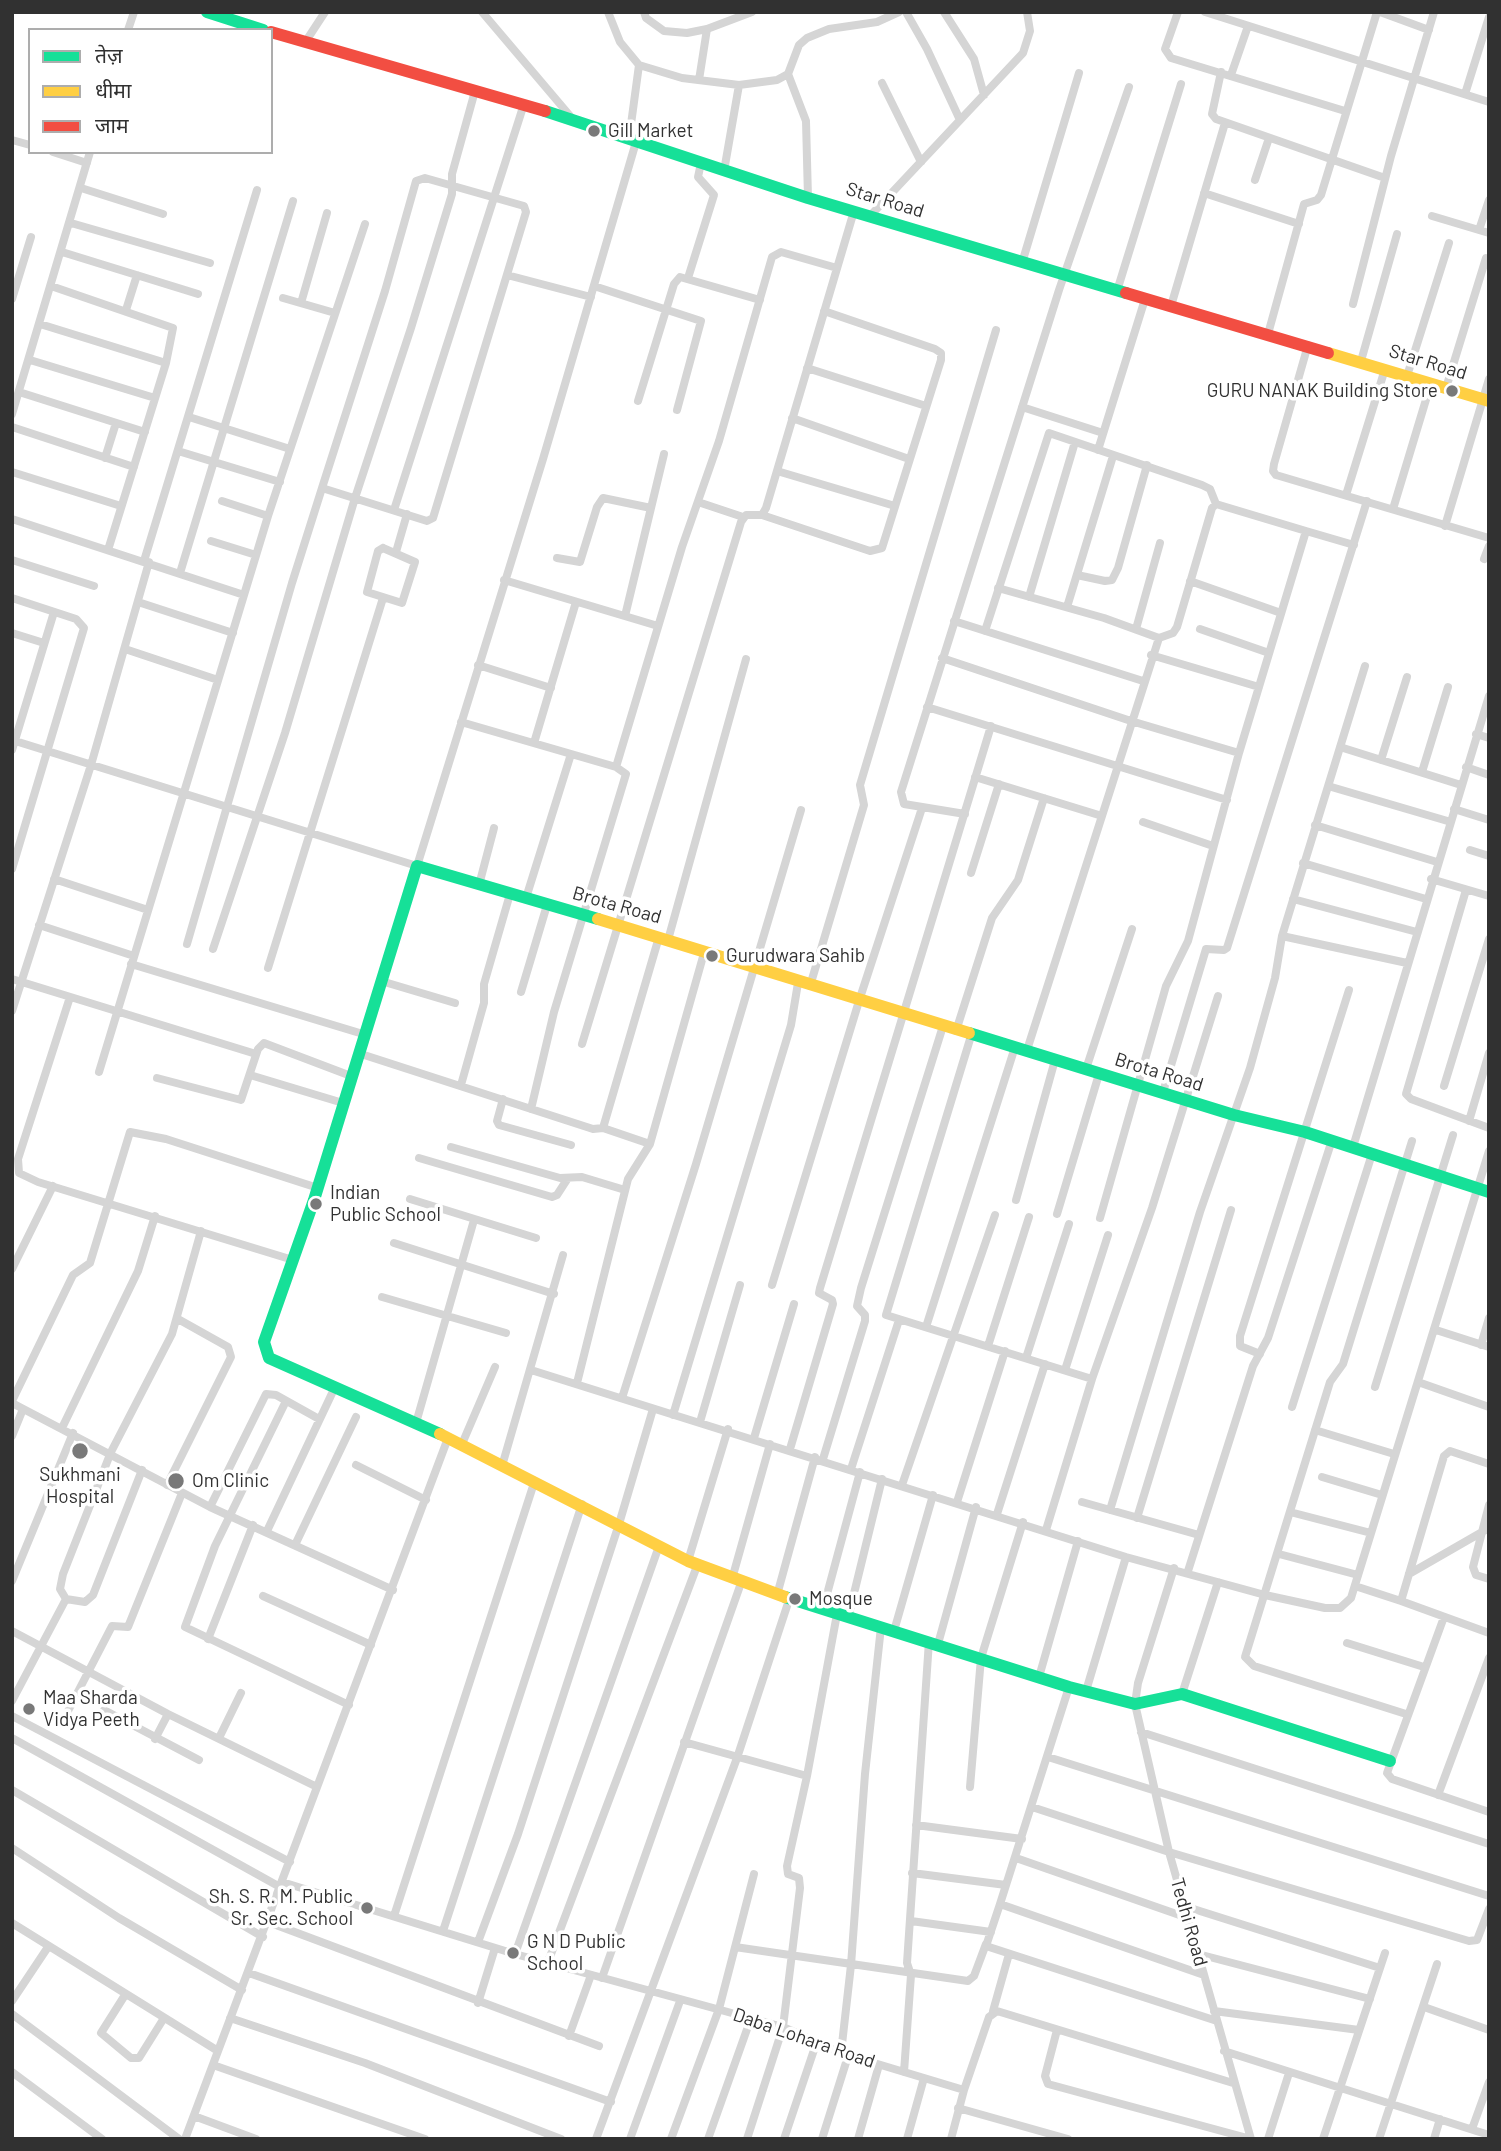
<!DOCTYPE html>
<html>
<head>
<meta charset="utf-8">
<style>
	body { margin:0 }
	#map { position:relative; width:1501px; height:2151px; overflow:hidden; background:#fff; font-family:Barlow,"Noto Sans Devanagari",sans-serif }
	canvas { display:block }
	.frame { position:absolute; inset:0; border:14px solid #313131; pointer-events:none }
	.legend { position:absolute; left:28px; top:28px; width:245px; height:126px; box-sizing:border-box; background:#fff; border:2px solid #adadad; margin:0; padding:9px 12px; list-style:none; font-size:21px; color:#313131 }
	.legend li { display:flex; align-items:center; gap:14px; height:35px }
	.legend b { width:35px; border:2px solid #adadad }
</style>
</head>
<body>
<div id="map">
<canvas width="1501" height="2151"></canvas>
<div class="frame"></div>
<ul class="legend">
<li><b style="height:9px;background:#16e098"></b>तेज़</li>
<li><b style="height:9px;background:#ffcf43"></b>धीमा</li>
<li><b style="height:9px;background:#f24e42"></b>जाम</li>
</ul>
</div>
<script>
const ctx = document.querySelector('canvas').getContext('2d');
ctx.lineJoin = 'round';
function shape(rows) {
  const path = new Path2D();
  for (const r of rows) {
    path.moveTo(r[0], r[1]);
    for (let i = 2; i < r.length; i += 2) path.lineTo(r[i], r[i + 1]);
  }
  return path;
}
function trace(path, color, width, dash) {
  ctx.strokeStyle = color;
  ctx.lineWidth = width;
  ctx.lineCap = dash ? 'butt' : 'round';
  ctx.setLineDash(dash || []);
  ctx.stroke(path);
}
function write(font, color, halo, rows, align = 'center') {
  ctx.font = font + ' Barlow,sans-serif';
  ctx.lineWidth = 7;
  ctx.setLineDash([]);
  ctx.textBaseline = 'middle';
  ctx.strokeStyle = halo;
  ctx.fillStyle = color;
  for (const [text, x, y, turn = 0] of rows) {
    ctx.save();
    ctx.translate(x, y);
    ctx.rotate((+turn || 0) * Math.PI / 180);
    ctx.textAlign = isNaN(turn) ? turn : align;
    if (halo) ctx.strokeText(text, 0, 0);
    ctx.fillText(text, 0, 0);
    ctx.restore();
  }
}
trace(shape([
	[482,12,571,117],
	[608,12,620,42,639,65],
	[644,12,646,18,664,31,687,33,707,29],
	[906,12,927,49,960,120],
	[944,12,974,59,984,95],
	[1178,12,1165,49,1171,58,1345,111],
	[1205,12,1489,102],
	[1380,12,1429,30],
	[128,30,134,12],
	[306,41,325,12],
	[1221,72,1212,114,1216,119,1385,178],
	[788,74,806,121,808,198],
	[1231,75,1248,26],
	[699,80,707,29,752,12],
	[882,83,921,162],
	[1465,94,1489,17],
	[629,139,639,65,682,78,739,85,777,80,788,74,799,45,807,38,829,29,877,22,899,12],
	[12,140,30,145],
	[53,152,87,163],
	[724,171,739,85],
	[1255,180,1269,138],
	[81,188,163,214],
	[1204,193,1299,224],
	[870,216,1023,53,1030,31,1027,12],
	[1432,216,1489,233],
	[71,223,210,263],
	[1479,230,1489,200],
	[62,252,198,294],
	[1022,263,1079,73],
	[507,275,591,297],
	[688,278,714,195,698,177,701,163],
	[51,286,173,328,166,363,108,550],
	[594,286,701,321,677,410],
	[1117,291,1181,84],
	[283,298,335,313],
	[12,299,31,237],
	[301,303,327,213],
	[1353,304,1391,156,1434,12],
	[1171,306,1225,123],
	[126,310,137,275],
	[40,324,166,363],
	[1268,334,1304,204,1317,200,1321,195,1377,12],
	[1308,345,1274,464,1273,471,1276,475,1489,538],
	[30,360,155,398],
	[1361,361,1397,234],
	[807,368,926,406],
	[1407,376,1449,243],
	[1446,388,1486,258],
	[19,392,145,432],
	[638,401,674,284,680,277,760,300],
	[1022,407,1103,433],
	[12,414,90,152],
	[189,417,290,449],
	[792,418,909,459],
	[12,427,134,467],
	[1098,450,1145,299],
	[178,451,280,482],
	[105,458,116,423],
	[777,471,895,506],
	[12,472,121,506],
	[1346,495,1385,369],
	[222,501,268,516],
	[698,502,743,517],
	[1393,509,1431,383],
	[394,510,523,107],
	[762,515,870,551,882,548,941,360,941,353,935,349,824,311],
	[12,519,244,595],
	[1445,526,1489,379],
	[211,541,256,555],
	[383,548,415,562,402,603,367,592,378,551,383,548],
	[396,552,407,514],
	[557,558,580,562,597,507,603,498,651,508],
	[1484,559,1489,546],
	[12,560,94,586],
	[144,561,257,190],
	[180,573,293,201],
	[1077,575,1105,581,1112,580,1118,568,1147,465],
	[504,580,658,626],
	[1190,581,1281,613],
	[998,588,1104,618,1159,638,1173,633,1177,627,1212,508,1216,504,1306,531],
	[1029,597,1075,442],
	[12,598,76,619,84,628,12,869],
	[138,602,233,633],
	[1067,607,1113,456],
	[625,616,664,454],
	[954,621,1143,681],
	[1136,629,1160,543],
	[1200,629,1269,653],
	[985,631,1049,433,1202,485,1210,489,1216,504],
	[12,633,44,643],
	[125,649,218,680],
	[1151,655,1259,687],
	[942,658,1131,721,1239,753],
	[478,665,551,688],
	[927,707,1227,800],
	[461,722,616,767,626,774,554,1012,531,1109],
	[1476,734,1489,738],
	[12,740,417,866,543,459,636,142],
	[534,743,576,602],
	[1340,747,1461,785],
	[12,750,54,612],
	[1381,760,1407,677],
	[616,767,682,547,719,441,772,257,781,252,837,268],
	[1466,767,1489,775],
	[1422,772,1448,687],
	[975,777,1102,816],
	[1328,786,1451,822],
	[1454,809,1489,820],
	[965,814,904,804,901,792,1059,290,1129,87],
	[1143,822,1213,846],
	[1315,825,1437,862],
	[1470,850,1489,856],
	[1303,863,1426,899],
	[971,873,999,784],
	[54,879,148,910],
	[1431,879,1489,896],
	[479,885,494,828],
	[1466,890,1406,1094,1411,1099,1489,1128],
	[526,898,571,754],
	[1293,899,1417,932],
	[39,925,134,956],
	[1282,936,1407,963],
	[668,940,746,659],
	[187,944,292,583,322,488,385,291,416,181,425,178,524,206,526,212,433,518,427,521,322,488],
	[213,949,285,733,355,498,411,328,452,194,452,174,475,91],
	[131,964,363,1034],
	[268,968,383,598],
	[12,979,256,1054],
	[381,981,455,1003],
	[810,986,864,805,860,785,996,330],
	[521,992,547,905],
	[70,997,18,1159,19,1173,38,1182,293,1260],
	[12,1011,91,765,149,562],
	[956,1031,992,918,1018,880,1044,798],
	[971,1036,886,1315,1092,1379],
	[582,1044,741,522,746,515,762,515,766,508,854,211],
	[1027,1050,1159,638],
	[358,1053,593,1129,603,1128,659,937],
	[1086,1069,1132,929],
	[99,1072,268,516,365,224],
	[250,1075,343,1103],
	[157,1078,241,1100,258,1049,264,1043,351,1076],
	[461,1085,484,1003,484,984,510,894],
	[1444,1086,1489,939],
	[1163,1092,1206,949,1224,950,1227,948,1367,501],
	[503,1099,497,1121,499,1125,571,1145],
	[1469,1121,1489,1053],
	[603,1128,650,1144],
	[451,1147,560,1178,582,1177,625,1190],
	[1353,1147,1489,696],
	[419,1158,552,1197,557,1195,568,1178],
	[410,1199,536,1238],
	[1016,1200,1055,1060],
	[1057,1214,1099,1074],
	[1100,1218,1166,986,1188,941,1239,753,1306,531,1354,545],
	[394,1243,554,1294],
	[12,1269,53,1186],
	[772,1285,859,1001,922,808],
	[382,1297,506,1333],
	[926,1327,1015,1047],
	[1436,1330,1489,1347],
	[1481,1345,1489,1318],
	[988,1346,1029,1217],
	[1260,1354,1240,1346,1240,1336,1349,990],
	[1026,1358,1069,1224],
	[531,1370,1126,1557,1265,1595,1325,1608,1340,1608,1351,1598,1489,1151],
	[1065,1370,1108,1235],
	[1418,1382,1489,1407],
	[577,1383,628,1179,650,1144,704,953],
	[1375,1387,1453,1135],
	[622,1398,696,1164,801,810],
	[12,1401,73,1275,90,1263,130,1132,166,1139,318,1188],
	[286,1401,215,1546,185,1627,349,1705],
	[12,1403,210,1507,393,1590],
	[1292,1407,1372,1154],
	[673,1415,791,1025,798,983],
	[700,1422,740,1285],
	[416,1423,474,1220],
	[62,1428,138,1271,155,1216],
	[1315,1430,1394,1454],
	[12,1436,23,1409],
	[754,1438,794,1304],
	[462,1444,495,1367],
	[790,1449,833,1304,832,1300,819,1293,820,1288,991,726],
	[823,1459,865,1321,865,1315,857,1306,861,1288,943,1026],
	[1489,1464,1450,1451,1444,1456,1401,1601,1489,1633],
	[356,1465,426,1500],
	[502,1466,563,1255],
	[851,1469,899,1320],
	[1322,1477,1382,1495],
	[167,1485,231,1357,228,1347,178,1319],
	[902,1485,995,1215],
	[957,1502,1005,1351],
	[1082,1502,1199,1535],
	[1489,1505,1473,1567,1476,1575,1489,1579],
	[210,1507,266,1394,276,1395,319,1419],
	[1110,1510,1200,1212,1250,1068,1275,978,1282,936,1365,666],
	[1290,1512,1371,1533],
	[997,1514,1045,1364],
	[1137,1518,1231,1210],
	[1046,1530,1092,1379,1152,1208,1218,996],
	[267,1531,335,1387],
	[295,1545,356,1417],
	[1279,1554,1358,1575],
	[688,1561,728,1429],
	[1174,1568,1138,1683,1135,1704,1169,1852,1251,2139],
	[1188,1571,1253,1366,1268,1338,1332,1140],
	[1409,1574,1489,1528],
	[732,1579,770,1444],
	[12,1581,73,1433],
	[1355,1586,1401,1601],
	[777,1595,815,1457],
	[263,1596,371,1645],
	[66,1599,60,1589,63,1574,111,1452,172,1334,201,1231],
	[823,1609,860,1472],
	[1444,1617,1387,1773,1392,1779,1489,1812],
	[848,1618,882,1479],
	[12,1631,168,1714,317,1787],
	[894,1631,933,1495],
	[208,1639,253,1525],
	[1347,1643,1424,1667],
	[938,1644,976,1507],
	[1039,1677,1078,1541],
	[1069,1687,1000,1904,1204,1975],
	[1086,1691,1126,1557],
	[1182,1694,1218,1582],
	[12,1701,66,1599,85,1602,93,1595,142,1470],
	[104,1710,199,1760],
	[68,1711,112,1626,128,1627,182,1493],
	[1406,1714,1254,1666,1245,1657,1330,1382,1343,1364,1412,1141],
	[12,1716,290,1862],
	[1141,1732,1489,1844],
	[12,1738,280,1887],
	[219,1738,241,1693],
	[155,1739,168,1714],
	[684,1742,807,1776],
	[1048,1757,1489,1896],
	[970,1787,981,1658,1023,1522],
	[12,1790,263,1937],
	[1438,1795,1489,1658],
	[1032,1807,1169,1852,1469,1941,1477,1940,1489,1909],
	[916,1825,1022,1839],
	[12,1848,119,1918,242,1990],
	[1016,1858,1188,1918],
	[912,1873,1006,1885],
	[282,1882,515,1954,783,2027,841,2053,964,2090,989,2017,997,2011,1233,2083],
	[1000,1904,986,1946,1217,2021],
	[1184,1906,1380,1968],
	[394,1916,534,1483],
	[911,1921,991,1932],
	[268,1922,599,2046],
	[12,1923,218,2051],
	[443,1931,582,1504],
	[478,1942,518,1834,619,1524,653,1409],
	[735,1947,968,1981,974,1976,986,1944],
	[515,1954,659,1546],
	[1198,1954,1370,1999],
	[548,1962,697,1566],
	[249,1973,611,2102],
	[602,1978,741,1583],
	[125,1995,101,2033,131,2058,139,2058,164,2018],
	[12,2001,48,1947],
	[478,2003,495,1948],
	[1424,2007,1489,2030],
	[993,2011,1009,1954],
	[1214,2011,1359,2030],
	[12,2014,179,2139],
	[230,2018,365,2063,561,2139],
	[1057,2030,1045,2076,1048,2084,1251,2139],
	[569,2036,591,1975],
	[1224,2051,1489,2135],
	[841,2053,851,1965,865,1774,881,1627],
	[213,2065,425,2139],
	[12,2072,102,2139],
	[904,2072,911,1975,907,1963,929,1641],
	[958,2108,1068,2139],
	[194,2116,256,2139],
	[1472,2129,1489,2082],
	[185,2139,448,1438],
	[596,2139,737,1758,789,1600],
	[630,2139,680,2001],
	[671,2139,719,2009,754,1874],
	[708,2139,751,2018],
	[747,2139,783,2027,800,1888,799,1878,788,1874,787,1866,807,1776,837,1614],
	[784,2139,817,2041],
	[822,2139,849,2053],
	[858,2139,879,2065],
	[907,2139,924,2078],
	[951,2139,964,2090],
	[1268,2139,1289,2073],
	[1323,2139,1385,1953],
	[1379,2139,1437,1964],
	[1434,2139,1440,2119]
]), '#d5d5d5', 8);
trace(shape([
	[207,12,263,30],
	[545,111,808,198,1126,293],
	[969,1033,1234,1115,1305,1132,1489,1192],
	[440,1434,269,1358,264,1342,314,1200,417,866,598,919],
	[785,1597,1069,1687,1135,1704,1182,1694,1390,1761]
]), '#16e098', 12);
trace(shape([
	[1328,353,1489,401],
	[598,919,969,1033],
	[440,1434,688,1561,785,1597]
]), '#ffcf43', 12);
trace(shape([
	[271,32,545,111],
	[1126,293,1328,353]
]), '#f24e42', 12);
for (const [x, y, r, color] of [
	[594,131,7,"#797979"],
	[1452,391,7,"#797979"],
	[712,956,7,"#797979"],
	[316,1204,7,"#797979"],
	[80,1451,9,"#797979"],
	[176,1481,9,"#797979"],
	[795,1599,7,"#797979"],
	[29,1709,7,"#797979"],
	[367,1908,7,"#797979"],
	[513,1953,7,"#797979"]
]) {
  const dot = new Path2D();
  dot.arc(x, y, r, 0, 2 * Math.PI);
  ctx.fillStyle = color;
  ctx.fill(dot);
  trace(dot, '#fff', 2.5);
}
write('19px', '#313131', '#fff', [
	["Gill Market",608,131],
	["GURU NANAK Building Store",1438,391,"right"],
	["Gurudwara Sahib",726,956],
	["Indian",330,1193],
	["Public School",330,1215],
	["Sukhmani",80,1475,"center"],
	["Hospital",80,1497,"center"],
	["Om Clinic",192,1481],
	["Mosque",809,1599],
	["Maa Sharda",43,1698],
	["Vidya Peeth",43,1720],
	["Sh. S. R. M. Public",353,1897,"right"],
	["Sr. Sec. School",353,1919,"right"],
	["G N D Public",527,1942],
	["School",527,1964]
], 'left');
write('19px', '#313131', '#fff', [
	["Star Road",885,200,17],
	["Star Road",1428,362,17],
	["Brota Road",617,905,16],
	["Brota Road",1159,1072,17],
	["Tedhi Road",1189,1922,74],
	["Daba Lohara Road",804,2038,19]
]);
</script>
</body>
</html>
